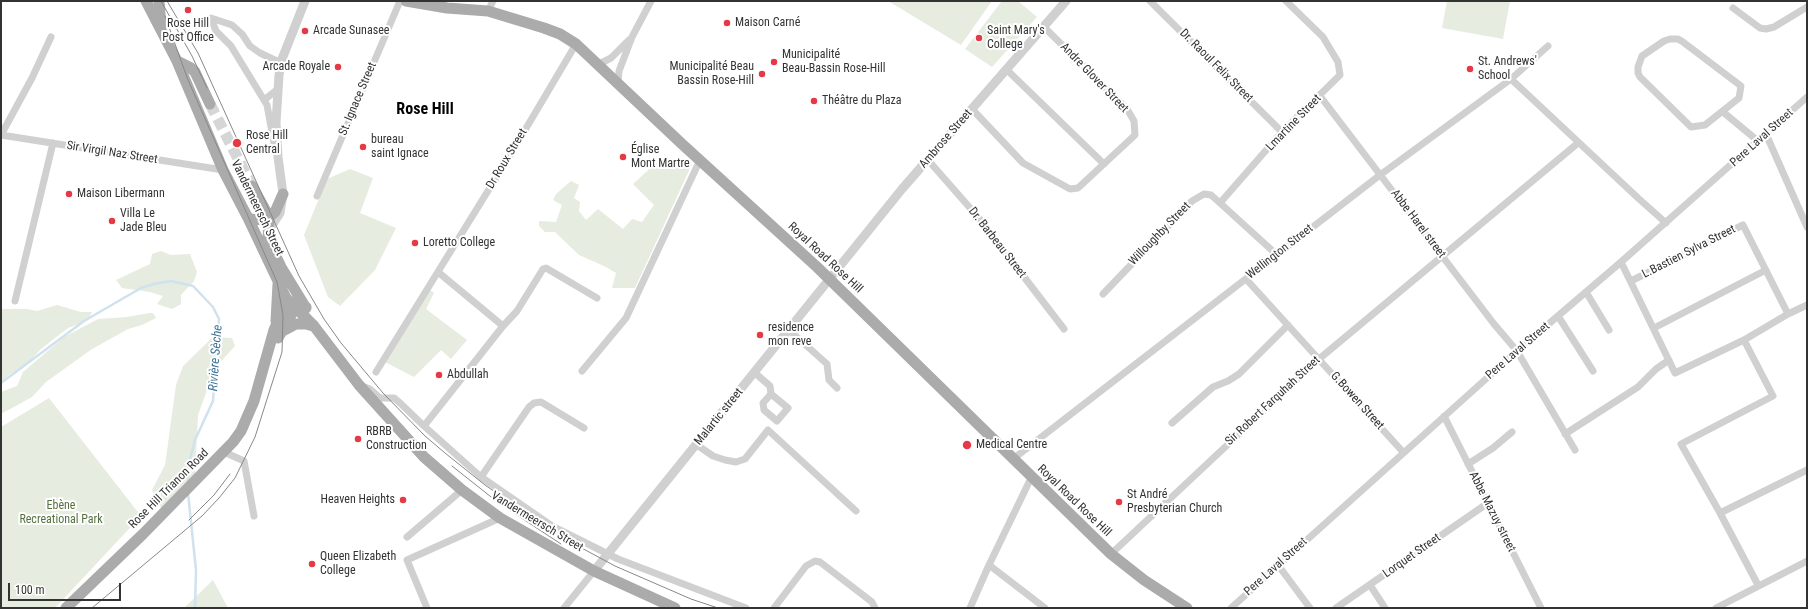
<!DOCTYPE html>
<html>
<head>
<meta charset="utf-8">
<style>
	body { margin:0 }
	#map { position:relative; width:1808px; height:609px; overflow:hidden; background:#fff; font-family:"Roboto Condensed",sans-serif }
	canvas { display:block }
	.frame { position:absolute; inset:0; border:2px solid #333; pointer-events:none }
	.scale { position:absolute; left:8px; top:583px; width:113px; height:18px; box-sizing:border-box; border:2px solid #333; border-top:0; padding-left:5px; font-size:12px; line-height:14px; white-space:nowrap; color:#333; -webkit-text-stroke:3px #fff; paint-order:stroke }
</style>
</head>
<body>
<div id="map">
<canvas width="1808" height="609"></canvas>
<div class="frame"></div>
<div class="scale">100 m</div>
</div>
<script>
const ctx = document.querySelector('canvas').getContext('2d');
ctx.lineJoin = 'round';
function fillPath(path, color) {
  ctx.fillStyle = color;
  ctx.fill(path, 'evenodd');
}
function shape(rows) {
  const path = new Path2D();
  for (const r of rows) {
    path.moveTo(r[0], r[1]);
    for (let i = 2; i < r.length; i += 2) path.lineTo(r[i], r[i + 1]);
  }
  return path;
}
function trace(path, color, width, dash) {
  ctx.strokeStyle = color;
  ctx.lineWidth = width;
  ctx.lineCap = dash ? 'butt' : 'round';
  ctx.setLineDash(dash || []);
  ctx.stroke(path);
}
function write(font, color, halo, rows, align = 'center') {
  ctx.font = font + ' "Roboto Condensed",sans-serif';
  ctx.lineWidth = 4;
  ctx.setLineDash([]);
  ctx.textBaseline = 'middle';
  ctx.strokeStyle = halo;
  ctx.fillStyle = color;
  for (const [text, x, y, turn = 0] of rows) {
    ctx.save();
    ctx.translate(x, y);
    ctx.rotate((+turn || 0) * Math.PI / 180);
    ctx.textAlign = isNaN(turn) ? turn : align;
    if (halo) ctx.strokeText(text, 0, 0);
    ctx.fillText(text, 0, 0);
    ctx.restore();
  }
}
fillPath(shape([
	[888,1,992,1,961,45],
	[1002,1,1018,1,1037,17,992,67,965,49],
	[1447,1,1510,1,1503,39,1442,28],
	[684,158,692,164,635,288,612,288,616,273,604,266,579,255,555,232,545,232,539,226,539,221,556,222,562,205,553,200,556,194,571,181,579,185,574,198,580,202,579,211,586,220,598,209,623,229,632,219,642,222,654,205,633,184,656,163,671,168],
	[350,169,373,178,360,213,396,228,375,270,340,306,328,297,304,235,327,179],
	[161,251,171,255,190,254,197,272,194,281,181,295,181,304,172,309,157,304,163,296,150,292,122,288,116,280,150,264,152,254],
	[430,290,434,293,426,309,467,340,451,359,441,350,414,377,385,362],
	[57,305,81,312,92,312,87,321,68,328,41,349,27,364,9,375,1,383,1,309,27,309,37,311],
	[149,313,153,313,156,318,142,325,128,329,92,349,46,382,32,397,1,414,1,392,17,386,23,372,64,337,98,319,127,317],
	[213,337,232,338,235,346,215,368,198,415,195,475,162,510,152,490,165,465,176,385,183,366],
	[49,398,141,516,55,608,1,608,1,427],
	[213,580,228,608,184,608]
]), '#e6ecdf');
trace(shape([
	[1,383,84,321,141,288,154,284,171,281,193,286,213,307,219,319,213,401,195,440,188,467,188,482],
	[188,493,196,570,195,608]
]), '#cfe2ee', 2.5);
trace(shape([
	[210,104,252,186]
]), '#d6d6d6', 11, [11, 5.5]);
trace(shape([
	[1150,1,1282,132],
	[1733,8,1760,28,1766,29,1774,27,1807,7],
	[488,11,493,1],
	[1670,39,1678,39,1683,42,1741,86,1739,98,1705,125,1691,127,1640,77,1638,73,1638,67,1642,56,1664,41,1670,39],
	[599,64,611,58,629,40],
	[1006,69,1104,164],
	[1511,79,1638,198,1666,223],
	[618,83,619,71,632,37,651,1],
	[1320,96,1494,324,1517,351,1575,450],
	[264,100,278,89],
	[972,109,1023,163,1070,189,1078,188,1135,135,1134,121,1127,109,1044,27],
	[1723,112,1758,141],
	[1766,134,1807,227],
	[1,135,223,170],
	[1,135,32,78,51,37],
	[274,143,267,105,231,46,216,31,211,18,232,25,242,34,250,46,260,53,281,63],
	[928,160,978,217,1064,329],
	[317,196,400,1],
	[1220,203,1282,132,1340,75,1338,62,1323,37,1286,1],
	[1621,262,1675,373,1744,340,1788,314,1807,305],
	[438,272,503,326],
	[1246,279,1403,452],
	[1631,281,1743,225,1788,314],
	[1586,292,1609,330],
	[1103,294,1192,201,1204,194,1211,195,1220,203,1276,254],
	[15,301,53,143],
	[1558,316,1593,371],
	[1654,328,1766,270],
	[789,330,827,364,829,380,837,388],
	[1744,340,1773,396,1681,444,1720,513,1758,585],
	[582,371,626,318,700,160],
	[376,372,512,152,576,44],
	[755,373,770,386,771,394,763,403,764,410,777,421,788,408,771,394],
	[362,386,370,389,380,398,394,398,400,403,424,426,481,477,552,526,618,559,746,608],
	[1444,416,1541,608],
	[1172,423,1213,387,1228,381,1239,374,1288,325],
	[424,426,503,326,517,311,543,269,546,268,597,298],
	[1565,434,1638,387,1656,369,1669,360],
	[697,445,713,456,725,460,736,462,745,459,768,430,856,511],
	[224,452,244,461,254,516],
	[1013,459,1380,175,1511,79,1548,46],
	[1468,464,1493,448,1512,432],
	[481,477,529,407,534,403,541,402,584,428],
	[1720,513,1807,470],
	[407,537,462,490],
	[1111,554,1319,359,1578,143],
	[989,565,1045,608],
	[1278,565,1310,608],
	[1370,585,1385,608],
	[427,608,407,560,500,518],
	[564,608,594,571],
	[774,608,806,566,815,561,820,562,872,602,875,608],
	[970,608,989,565,1031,478],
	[1231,608,1517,351,1621,262,1807,97],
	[1336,608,1488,503],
	[1716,608,1807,561]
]), '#d0d0d0', 7);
trace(shape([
	[269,230,280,213,283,194,278,157,276,123,279,75,282,59,305,1],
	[594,571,902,189,1066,1]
]), '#d0d0d0', 9);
trace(shape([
	[146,1,177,61,223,170,248,218,286,298,314,326,359,385,424,457,462,490,500,518,594,571,675,608],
	[159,1,161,27],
	[406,1,447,8,488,11,544,28,560,34,576,44,682,144,817,267,1111,554,1144,580,1187,608],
	[177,61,191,68,195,72,210,104],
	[252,186,269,217,268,240,281,267,306,308],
	[248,218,256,220,269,217,275,212,283,194],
	[276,321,278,284],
	[281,332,296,324,306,324,313,326],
	[278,338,295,308,295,302],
	[66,608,143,534,233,442,241,431,254,401,274,330,282,312,286,307,296,303,306,307]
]), '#ababab', 11);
trace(shape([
	[161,1,192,56,207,88],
	[167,1,198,53,299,276,324,319,341,343,383,393,425,436,445,453,485,485,535,520,565,539,615,566,691,599,718,608],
	[452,466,500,504,561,544],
	[189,520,214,495,230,474],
	[92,608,202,516,219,498,235,478,255,437,282,352,283,315,277,282,188,80,165,16]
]), '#888', 1);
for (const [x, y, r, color] of [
	[188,10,4,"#e63946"],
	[727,23,4,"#e63946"],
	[305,31,4,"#e63946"],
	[979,38,4,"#e63946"],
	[774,62,4,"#e63946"],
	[338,67,4,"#e63946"],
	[1470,69,4,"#e63946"],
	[762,74,4,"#e63946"],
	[814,101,4,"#e63946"],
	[237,143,5,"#e63946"],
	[363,147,4,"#e63946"],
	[623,157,4,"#e63946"],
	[69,194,4,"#e63946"],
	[112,221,4,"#e63946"],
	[415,243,4,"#e63946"],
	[760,335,4,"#e63946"],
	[439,375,4,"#e63946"],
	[358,439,4,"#e63946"],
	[967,445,5,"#e63946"],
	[403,500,4,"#e63946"],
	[1119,502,4,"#e63946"],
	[312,564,4,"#e63946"]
]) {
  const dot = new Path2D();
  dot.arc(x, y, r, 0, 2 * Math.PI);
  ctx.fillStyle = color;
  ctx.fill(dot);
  trace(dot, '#fff', 1.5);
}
write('12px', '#333', '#fff', [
	["Maison Carné",735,23],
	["Rose Hill",188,24,"center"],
	["Post Office",188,38,"center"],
	["Arcade Sunasee",313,31],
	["Saint Mary's",987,31],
	["College",987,45],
	["Municipalité",782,55],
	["Beau-Bassin Rose-Hill",782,69],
	["St. Andrews'",1478,62],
	["School",1478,76],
	["Arcade Royale",330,67,"right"],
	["Municipalité Beau",754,67,"right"],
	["Bassin Rose-Hill",754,81,"right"],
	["Théâtre du Plaza",822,101],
	["Rose Hill",246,136],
	["Central",246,150],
	["bureau",371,140],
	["saint Ignace",371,154],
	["Église",631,150],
	["Mont Martre",631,164],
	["Maison Libermann",77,194],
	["Villa Le",120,214],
	["Jade Bleu",120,228],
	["Loretto College",423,243],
	["residence",768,328],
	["mon reve",768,342],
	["Abdullah",447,375],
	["RBRB",366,432],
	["Construction",366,446],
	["Medical Centre",976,445],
	["St André",1127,495],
	["Presbyterian Church",1127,509],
	["Heaven Heights",395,500,"right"],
	["Queen Elizabeth",320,557],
	["College",320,571]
], 'left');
write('12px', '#333', '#fff', [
	["Dr. Raoul Felix Street",1216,66,45],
	["Andre Glover Street",1094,78,46],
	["St. Ignace Street",358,99,-67],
	["Lmartine Street",1294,123,-46],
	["Pere Laval Street",1762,138,-42],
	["Ambrose Street",946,139,-49],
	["Sir Virgil Naz Street",112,153,9],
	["Dr Roux Street",507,159,-59],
	["Vandermeersch Street",257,208,64],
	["Abbe Harel street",1418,224,53],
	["Willoughby Street",1160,234,-46],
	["Dr. Barbeau Street",997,243,52],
	["Wellington Street",1280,252,-38],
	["L.Bastien Sylva Street",1689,252,-27],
	["Royal Road Rose Hill",825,258,43],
	["Pere Laval Street",1518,351,-41],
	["Sir Robert Farquhah Street",1273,401,-43],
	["G.Bowen Street",1357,401,48],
	["Malartic street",719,417,-51],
	["Rose Hill Trianon Road",169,489,-45],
	["Royal Road Rose Hill",1074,501,44],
	["Abbe Mazuy street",1492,512,63],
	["Vandermeersch Street",537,522,31],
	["Lorquet Street",1412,556,-35],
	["Pere Laval Street",1276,567,-42]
]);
write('12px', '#56703f', '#fff', [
	["Ebène",61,506],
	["Recreational Park",61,520]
]);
write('italic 13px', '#3f7597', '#fff', [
	["Rivière Sèche",216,358,-86]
]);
write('bold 16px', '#000', '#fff', [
	["Rose Hill",425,110]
]);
</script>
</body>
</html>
